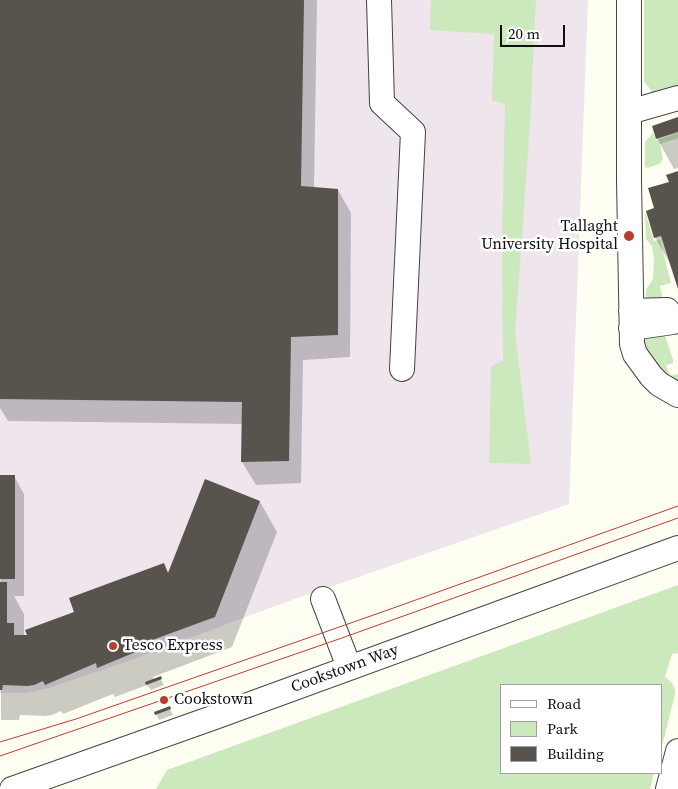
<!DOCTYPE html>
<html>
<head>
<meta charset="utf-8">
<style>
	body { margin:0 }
	#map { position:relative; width:678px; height:789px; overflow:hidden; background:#fefef3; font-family:"Source Serif 4",serif }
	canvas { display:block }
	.legend { position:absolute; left:500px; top:684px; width:162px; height:90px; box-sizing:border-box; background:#fff; border:1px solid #9f9f9f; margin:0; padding:6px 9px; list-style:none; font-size:15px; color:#101010 }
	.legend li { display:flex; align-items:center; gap:10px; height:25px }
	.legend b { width:25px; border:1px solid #9f9f9f }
	.scale { position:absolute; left:500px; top:25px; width:65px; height:22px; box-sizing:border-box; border:2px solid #101010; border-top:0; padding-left:6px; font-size:15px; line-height:18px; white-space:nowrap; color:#101010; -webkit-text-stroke:4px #fff; paint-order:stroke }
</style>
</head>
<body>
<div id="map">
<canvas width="678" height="789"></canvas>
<ul class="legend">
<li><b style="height:6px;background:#fff"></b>Road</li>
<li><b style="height:14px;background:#cce8bd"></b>Park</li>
<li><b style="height:14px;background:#58534c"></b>Building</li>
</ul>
<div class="scale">20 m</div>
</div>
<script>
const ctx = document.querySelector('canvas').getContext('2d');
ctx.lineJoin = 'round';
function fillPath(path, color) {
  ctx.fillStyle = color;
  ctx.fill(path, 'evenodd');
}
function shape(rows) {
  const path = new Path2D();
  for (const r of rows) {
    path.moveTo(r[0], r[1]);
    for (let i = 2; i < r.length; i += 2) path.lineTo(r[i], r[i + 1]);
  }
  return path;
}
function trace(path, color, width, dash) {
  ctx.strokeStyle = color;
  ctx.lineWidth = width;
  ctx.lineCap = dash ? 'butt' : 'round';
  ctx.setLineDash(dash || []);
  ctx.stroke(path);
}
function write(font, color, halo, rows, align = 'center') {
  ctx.font = font + ' "Source Serif 4",serif';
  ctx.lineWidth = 5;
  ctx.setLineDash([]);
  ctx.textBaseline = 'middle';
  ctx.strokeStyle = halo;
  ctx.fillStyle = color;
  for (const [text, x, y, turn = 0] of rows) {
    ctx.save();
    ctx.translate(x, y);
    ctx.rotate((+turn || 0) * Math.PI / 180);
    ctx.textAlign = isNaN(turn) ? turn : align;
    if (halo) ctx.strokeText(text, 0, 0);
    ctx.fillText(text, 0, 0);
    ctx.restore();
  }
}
fillPath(shape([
	[0,0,588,0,569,504,275,606,123,663,49,688,26,693,0,693]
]), '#eee5ed');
fillPath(shape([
	[431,0,536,0,530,124,515,333,531,464,489,463,491,366,503,361,502,245,505,104,492,100,494,34,430,30],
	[644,0,678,0,678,91,652,98,651,90,644,82],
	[653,133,656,140,678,133,678,138,660,144,663,159,659,164,648,168,645,167,645,142],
	[645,212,654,241,660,240,671,283,660,286,663,300,646,304,646,290,653,279,654,260,652,246,646,239],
	[664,332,673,360,673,363,666,365,670,376,678,374,678,384,669,379,648,355,645,344,644,338],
	[678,585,678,653,672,654,665,677,672,683,675,689,675,694,662,746,662,685,502,685,502,773,654,773,650,789,156,789,167,770]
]), '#cce8bd');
fillPath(shape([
	[0,0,317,0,314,188,338,190,351,213,350,357,303,360,301,483,256,485,242,462,243,424,8,421,0,408],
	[678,119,678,168,674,169,657,138],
	[678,172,678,286,672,267,655,237,656,209],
	[0,476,14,476,24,494,24,596,14,596,24,614,24,636,29,636,76,613,163,564,169,574,260,502,277,532,232,647,153,677,154,680,160,678,164,685,151,690,147,685,115,697,113,694,63,714,61,711,52,715,45,716,20,715,19,720,1,720],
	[169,707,173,715,159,720,156,714]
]), '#0003');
fillPath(shape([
	[0,0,304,0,301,186,338,189,338,335,291,337,289,461,241,462,242,402,0,399],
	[678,117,678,132,656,139,652,126],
	[678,171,678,289,661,236,654,238,646,211,654,208,648,188,669,182,666,175],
	[0,475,15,475,15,579,0,579],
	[205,479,260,501,215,617,136,646,138,651,97,668,96,663,45,685,43,681,34,685,27,686,3,685,2,690,0,690,0,582,7,582,7,623,14,623,14,635,27,635,25,630,74,612,69,598,164,563,168,573],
	[161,676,162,679,146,685,145,682],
	[170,706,171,709,155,715,154,712]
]), '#58534c');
const minor = shape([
	[379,0,382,103,413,132,402,369],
	[629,0,629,181,632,344,635,354,651,376,659,384,678,395],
	[629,112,678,98],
	[631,311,667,310,671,315,673,322,631,328],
	[323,599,349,667],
	[12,789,215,717,678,548],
	[668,789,678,751]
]);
trace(minor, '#434343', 26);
trace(minor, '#fff', 24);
trace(shape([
	[0,742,76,719,385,611,678,506],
	[0,756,339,639,678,518]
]), '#bb3e2c', 1);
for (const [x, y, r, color] of [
	[629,236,6,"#bb3e2c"],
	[113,646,5,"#bb3e2c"],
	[164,700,5,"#bb3e2c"]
]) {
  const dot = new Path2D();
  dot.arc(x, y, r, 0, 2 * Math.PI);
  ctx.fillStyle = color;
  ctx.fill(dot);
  trace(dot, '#fff', 2);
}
write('16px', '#101010', '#fff', [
	["Tallaght",618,227,"right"],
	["University Hospital",618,245,"right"],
	["Tesco Express",123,646],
	["Cookstown",174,700]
], 'left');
write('16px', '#101010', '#fff', [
	["Cookstown Way",345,669,-20]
]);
</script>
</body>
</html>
